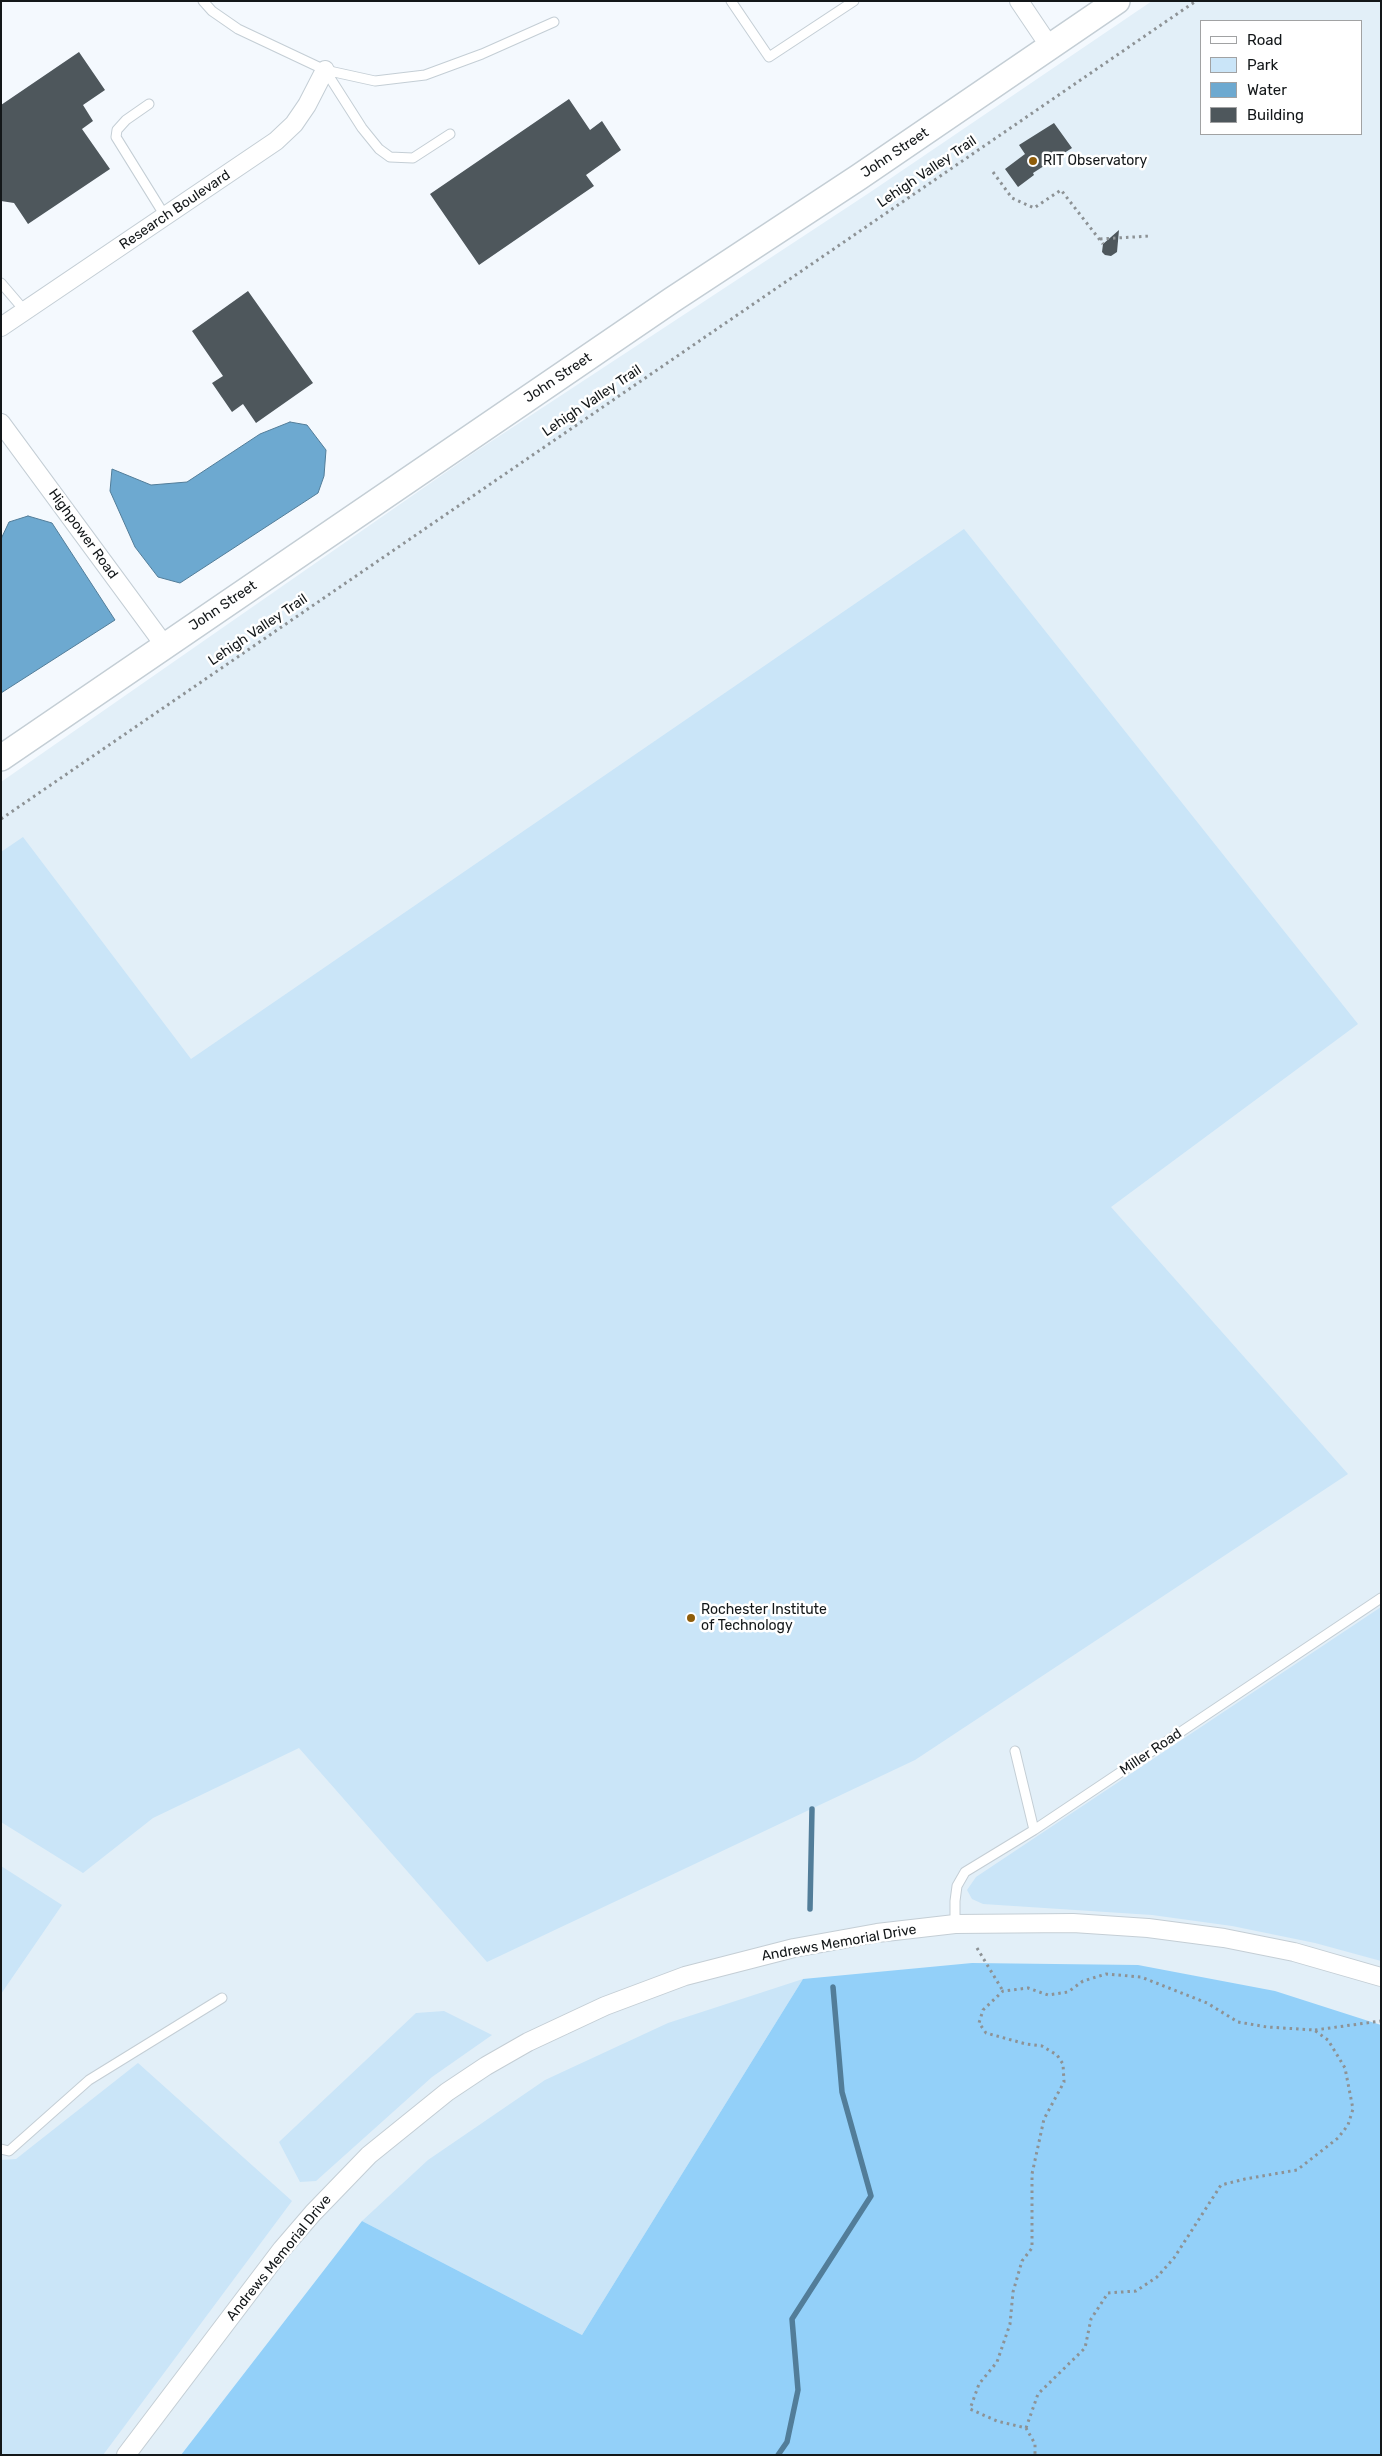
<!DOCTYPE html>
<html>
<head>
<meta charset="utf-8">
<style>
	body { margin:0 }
	#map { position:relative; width:1382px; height:2456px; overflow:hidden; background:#f4f9fe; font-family:Rubik,sans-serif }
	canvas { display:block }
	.frame { position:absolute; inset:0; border:2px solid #131719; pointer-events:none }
	.legend { position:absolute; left:1200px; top:20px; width:162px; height:115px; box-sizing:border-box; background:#fff; border:1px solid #a1a2a3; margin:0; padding:6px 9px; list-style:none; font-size:15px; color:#131719 }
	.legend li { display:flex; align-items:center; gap:10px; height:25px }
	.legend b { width:25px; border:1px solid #a1a2a3 }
</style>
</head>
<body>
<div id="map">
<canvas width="1382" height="2456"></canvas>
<div class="frame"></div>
<ul class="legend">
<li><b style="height:6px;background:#fff"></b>Road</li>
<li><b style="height:14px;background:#cae5f8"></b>Park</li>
<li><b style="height:14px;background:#6da9d0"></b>Water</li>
<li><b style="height:14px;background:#4e575c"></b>Building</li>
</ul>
</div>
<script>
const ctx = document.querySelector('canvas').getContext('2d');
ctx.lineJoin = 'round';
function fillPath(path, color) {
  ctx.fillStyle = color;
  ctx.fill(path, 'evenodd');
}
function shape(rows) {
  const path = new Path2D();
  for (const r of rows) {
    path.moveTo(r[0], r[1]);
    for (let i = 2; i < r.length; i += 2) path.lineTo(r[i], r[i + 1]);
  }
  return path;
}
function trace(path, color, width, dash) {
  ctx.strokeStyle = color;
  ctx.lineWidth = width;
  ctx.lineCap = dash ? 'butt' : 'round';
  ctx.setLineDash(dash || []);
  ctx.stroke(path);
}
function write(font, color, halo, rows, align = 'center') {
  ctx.font = font + ' Rubik,sans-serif';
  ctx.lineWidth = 5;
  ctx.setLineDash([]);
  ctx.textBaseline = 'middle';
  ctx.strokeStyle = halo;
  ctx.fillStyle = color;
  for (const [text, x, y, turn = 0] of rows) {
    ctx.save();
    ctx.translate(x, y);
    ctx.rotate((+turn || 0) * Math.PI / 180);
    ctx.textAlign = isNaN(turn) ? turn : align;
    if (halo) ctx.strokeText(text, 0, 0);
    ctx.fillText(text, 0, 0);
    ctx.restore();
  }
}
fillPath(shape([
	[1152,1,1381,1,1381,2455,1,2455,1,782,475,452,869,193],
	[1201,21,1361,21,1361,134,1201,134]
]), '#e2eff8');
fillPath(shape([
	[964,529,1358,1024,1111,1207,1348,1474,915,1760,487,1962,299,1748,153,1818,83,1873,1,1822,1,852,23,837,191,1059],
	[1381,1607,1381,1961,1315,1943,1232,1926,1152,1915,983,1904,972,1899,967,1890,976,1877],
	[1,1866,62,1905,1,1994],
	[803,1979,582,2335,362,2221,428,2160,545,2080,668,2023],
	[444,2011,492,2035,432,2077,316,2181,300,2182,279,2142,416,2013],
	[138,2063,292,2201,103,2455,1,2455,1,2160,16,2159]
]), '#cae5f8');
fillPath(shape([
	[972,1963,1138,1965,1275,1991,1381,2025,1381,2455,181,2455,362,2221,582,2335,803,1979]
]), '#93d0f9');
const water = shape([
	[290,422,307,425,326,450,324,476,318,493,180,583,158,577,135,547,110,491,112,469,151,485,187,482,260,434,290,422],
	[28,516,52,523,115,620,1,693,1,539,9,522,28,516]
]);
fillPath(water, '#6da9d0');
trace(water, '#527d99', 1);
trace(shape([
	[810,1909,812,1809],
	[778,2455,787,2442,798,2390,792,2319,871,2196,842,2092,833,1987]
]), '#527d99', 5.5);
fillPath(shape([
	[79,52,105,90,83,105,93,121,82,129,110,169,28,224,14,203,1,201,1,105],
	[569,99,590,130,602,121,621,150,586,175,594,186,479,265,430,194],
	[1054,123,1072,148,1033,173,1034,175,1018,187,1005,169,1025,154,1019,145],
	[1119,230,1117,252,1111,256,1105,255,1102,252,1103,244],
	[248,291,313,383,256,423,243,404,232,412,212,383,223,376,192,331]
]), '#4e575c');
const lane = shape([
	[203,1,212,11,238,29,325,70,375,81,425,75,482,54,554,22],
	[731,1,769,57,854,1],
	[325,70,362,128,379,149,390,157,413,158,450,134],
	[149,104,126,120,117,130,116,137,165,216],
	[1,283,25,311],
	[1015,1751,1034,1830],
	[955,1924,955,1901,957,1886,965,1872,1034,1830,1381,1598],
	[1,2149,9,2151,89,2080,222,1998]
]);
const street = shape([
	[1019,1,1050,47],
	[1,327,276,141,294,124,307,105,325,70],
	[1,423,165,646],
	[126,2455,282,2249,313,2213,369,2155,447,2092,486,2066,528,2042,605,2006,685,1976,794,1948,877,1933,955,1924,1073,1923,1148,1928,1224,1938,1294,1952,1381,1977]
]);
const secondary = shape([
	[1,758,672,300,859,177,1117,1]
]);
trace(lane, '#c4ced5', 11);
trace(street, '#c4ced5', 20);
trace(secondary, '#c4ced5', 28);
trace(shape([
	[993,172,1012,198,1034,208,1061,190,1103,244],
	[1100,239,1150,236],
	[1,819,1196,1],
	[977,1948,1003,1991],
	[1315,2030,1381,2021],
	[1026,2428,1038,2394,1085,2348,1091,2319,1108,2293,1136,2291,1157,2277,1174,2258,1221,2185,1245,2179,1297,2170,1338,2138,1348,2125,1353,2109,1345,2068,1328,2040,1314,2030,1267,2027,1238,2022,1207,2003,1141,1977,1106,1974,1083,1981,1068,1992,1048,1995,1028,1988,1003,1991,983,2010,979,2023,986,2033,1026,2044,1042,2046,1057,2055,1063,2064,1064,2082,1044,2119,1032,2174,1032,2248,1022,2261,1013,2292,1010,2324,997,2362,979,2384,970,2409,997,2421,1026,2428,1035,2444,1035,2455]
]), '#8d9295', 3, [2.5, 4]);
trace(lane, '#fff', 9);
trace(street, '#fff', 18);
trace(secondary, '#fff', 25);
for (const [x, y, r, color] of [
	[1033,161,5,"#8f5d0a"],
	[691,1618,5,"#8f5d0a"]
]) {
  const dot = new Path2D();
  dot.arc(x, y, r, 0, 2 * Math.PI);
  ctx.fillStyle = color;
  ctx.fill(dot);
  trace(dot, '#fff', 2);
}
write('14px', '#131719', '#fff', [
	["John Street",895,153,-34],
	["Lehigh Valley Trail",927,172,-34],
	["Research Boulevard",175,210,-34],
	["John Street",558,378,-34],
	["Lehigh Valley Trail",592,401,-34],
	["Highpower Road",83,534,54],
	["John Street",223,606,-34],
	["Lehigh Valley Trail",258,630,-34],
	["Miller Road",1151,1752,-34],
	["Andrews Memorial Drive",839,1943,-10],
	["Andrews Memorial Drive",279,2258,-51]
]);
write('14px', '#131719', '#fff', [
	["RIT Observatory",1043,161],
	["Rochester Institute",701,1610],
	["of Technology",701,1626]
], 'left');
</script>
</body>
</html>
